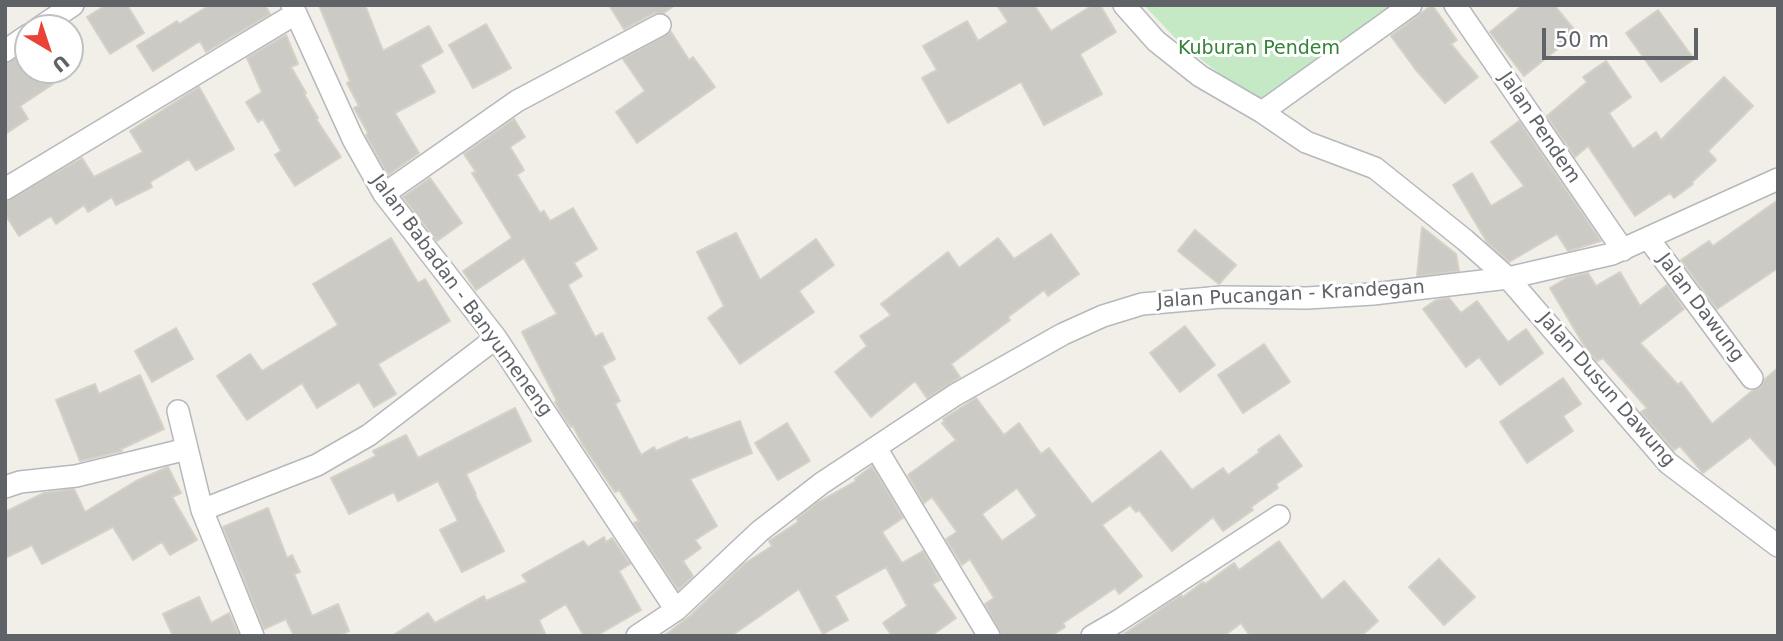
<!DOCTYPE html>
<html>
<head>
<meta charset="utf-8">
<style>
	body { margin:0 }
	#map { position:relative; width:1783px; height:641px; overflow:hidden; background:#f1efe8; font-family:"DejaVu Sans",sans-serif }
	canvas { display:block }
	.frame { position:absolute; inset:0; border:7px solid #5f6368; pointer-events:none }
	.north { position:absolute; left:14px; top:14px; width:70px; height:70px; box-sizing:border-box; background:#fff; border:2px solid #bfc1c3; border-radius:50%; rotate:141deg; font-size:19px; font-weight:700; line-height:28px; text-align:center; color:#5f6368 }
	.north::after { content:''; display:block; margin:auto; width:24px; height:32px; background:#ea4335; clip-path:polygon(50% 0,100% 100%,50% 72%,0 100%) }
	.scale { position:absolute; left:1542px; top:28px; width:156px; height:32px; box-sizing:border-box; border:4px solid #5f6368; border-top:0; padding-left:9px; font-size:21px; line-height:24px; white-space:nowrap; color:#5f6368; -webkit-text-stroke:5px #fff; paint-order:stroke }
</style>
</head>
<body>
<div id="map">
<canvas width="1783" height="641"></canvas>
<div class="frame"></div>
<div class="north">U</div>
<div class="scale">50 m</div>
</div>
<script>
const ctx = document.querySelector('canvas').getContext('2d');
ctx.lineJoin = 'round';
function fillPath(path, color) {
  ctx.fillStyle = color;
  ctx.fill(path, 'evenodd');
}
function shape(rows) {
  const path = new Path2D();
  for (const r of rows) {
    path.moveTo(r[0], r[1]);
    for (let i = 2; i < r.length; i += 2) path.lineTo(r[i], r[i + 1]);
  }
  return path;
}
function trace(path, color, width, dash) {
  ctx.strokeStyle = color;
  ctx.lineWidth = width;
  ctx.lineCap = dash ? 'butt' : 'round';
  ctx.setLineDash(dash || []);
  ctx.stroke(path);
}
function write(font, color, halo, rows, align = 'center') {
  ctx.font = font + ' "DejaVu Sans",sans-serif';
  ctx.lineWidth = 6;
  ctx.setLineDash([]);
  ctx.textBaseline = 'middle';
  ctx.strokeStyle = halo;
  ctx.fillStyle = color;
  for (const [text, x, y, turn = 0] of rows) {
    ctx.save();
    ctx.translate(x, y);
    ctx.rotate((+turn || 0) * Math.PI / 180);
    ctx.textAlign = isNaN(turn) ? turn : align;
    if (halo) ctx.strokeText(text, 0, 0);
    ctx.fillText(text, 0, 0);
    ctx.restore();
  }
}
fillPath(shape([
	[1144,5,1393,5,1259,104,1180,43]
]), '#c5e8c5');
const building = shape([
	[106,5,127,5,144,33,110,54,87,17,106,5],
	[210,5,265,5,270,14,206,52,200,41,153,71,137,46,177,21,179,24,210,5],
	[319,5,365,5,383,51,429,26,443,52,420,65,435,92,395,113,419,153,388,175,366,135,368,133,354,108,359,106,347,83,350,81,319,5],
	[609,5,675,5,664,13,654,13,624,29,609,5],
	[997,5,1034,5,1051,31,1093,5,1100,5,1116,32,1080,54,1102,94,1044,125,1021,82,948,123,922,78,937,70,923,46,967,21,978,41,1008,22,997,5],
	[1432,5,1457,40,1451,44,1478,77,1445,103,1416,70,1391,36,1432,5],
	[1523,5,1554,5,1577,33,1524,76,1490,32,1523,5],
	[1658,10,1694,59,1661,82,1626,33,1658,10],
	[486,24,511,68,473,88,449,45,486,24],
	[671,32,689,60,693,57,715,87,637,143,616,112,645,91,623,59,671,32],
	[286,35,298,64,291,67,306,93,304,94,318,118,316,119,341,157,295,186,275,155,281,151,263,119,258,122,246,102,262,92,247,58,286,35],
	[28,51,28,70,44,70,53,84,20,106,28,119,5,134,5,64,28,51],
	[1606,61,1631,97,1609,113,1633,149,1656,132,1661,140,1724,77,1753,106,1708,151,1716,160,1692,182,1693,184,1674,198,1670,193,1635,216,1588,146,1575,157,1547,116,1587,82,1583,77,1606,61],
	[199,87,234,149,196,170,189,159,150,182,152,187,116,205,112,197,88,212,84,205,56,224,51,216,19,236,5,214,5,202,82,158,94,177,143,152,130,131,199,87],
	[514,119,525,137,510,147,524,170,517,175,540,213,544,211,550,221,573,208,597,249,574,263,582,276,568,285,595,337,602,333,615,359,602,366,620,401,615,404,641,455,654,447,656,451,687,437,689,440,740,421,752,453,690,479,717,526,695,540,701,548,683,561,693,576,678,590,634,523,639,521,619,490,615,492,583,445,573,426,571,427,560,411,555,402,557,401,522,332,557,314,524,258,476,290,463,271,512,238,472,173,476,172,464,154,514,119],
	[1519,121,1601,241,1568,251,1557,234,1509,262,1487,242,1453,185,1472,173,1491,206,1524,186,1491,142,1519,121],
	[430,178,462,223,437,241,403,197,430,178],
	[1778,200,1778,268,1717,309,1681,260,1709,241,1713,246,1778,200],
	[1422,227,1456,254,1459,271,1417,276,1422,227],
	[1195,230,1236,265,1219,284,1178,251,1195,230],
	[736,233,760,280,816,239,834,265,799,291,814,312,740,364,708,318,724,306,697,252,736,233],
	[1051,234,1079,274,1048,296,1044,290,1008,317,1010,320,951,364,960,377,927,398,915,381,871,417,835,372,867,346,860,336,891,315,881,304,948,252,959,268,998,238,1014,259,1051,234],
	[391,238,418,283,425,279,450,321,378,364,396,394,374,407,359,382,317,408,302,383,247,420,217,376,250,354,262,371,338,325,313,284,391,238],
	[1620,272,1640,306,1667,285,1684,309,1640,343,1678,385,1681,382,1712,424,1752,391,1760,388,1765,379,1778,368,1778,468,1750,437,1703,473,1680,446,1674,450,1641,412,1647,408,1603,358,1597,361,1585,347,1550,288,1567,278,1588,273,1596,286,1620,272],
	[1449,298,1461,313,1477,301,1508,342,1526,329,1543,353,1500,385,1479,357,1466,367,1423,309,1436,300,1449,298],
	[1185,326,1215,365,1180,392,1150,353,1185,326],
	[176,328,193,359,152,382,135,351,176,328],
	[1264,344,1290,382,1243,413,1218,375,1264,344],
	[140,375,164,429,121,449,122,451,80,461,56,400,95,384,99,394,140,375],
	[1563,378,1581,404,1563,416,1573,431,1527,463,1500,422,1563,378],
	[976,398,1004,435,1019,423,1041,454,1049,448,1092,504,1161,451,1192,490,1223,468,1228,475,1260,452,1258,450,1279,435,1302,466,1276,484,1278,488,1251,507,1253,510,1223,531,1213,517,1172,551,1139,510,1136,512,1130,505,1102,525,1142,576,1119,594,1115,588,1063,623,1065,627,1051,636,1002,636,985,604,994,598,970,559,962,565,946,539,957,532,932,497,924,503,908,475,956,440,942,423,945,421,943,419,976,398],
	[1017,488,1037,516,1002,541,982,514,1017,488],
	[515,408,531,441,466,474,476,494,475,495,504,551,462,572,440,530,458,521,438,481,398,501,394,492,349,514,331,478,376,456,373,451,406,435,418,458,515,408],
	[787,423,810,461,778,480,755,443,787,423],
	[872,466,903,518,882,532,902,563,923,551,940,580,932,584,956,618,931,636,892,636,883,623,907,606,886,567,835,596,848,620,823,634,799,589,731,636,664,636,690,616,744,564,772,546,769,541,798,522,797,519,817,503,856,481,855,479,872,466],
	[168,467,181,493,172,497,197,540,170,555,162,542,133,560,113,527,42,564,32,545,5,558,5,512,44,493,74,489,85,512,136,481,168,467],
	[268,508,287,558,292,555,300,572,294,574,312,616,338,604,349,631,338,636,294,636,286,619,264,629,223,527,268,508],
	[604,537,606,542,612,538,630,564,619,571,641,610,596,636,584,636,566,604,539,620,546,636,392,636,428,613,435,623,484,596,486,601,527,582,522,575,583,541,588,547,604,537],
	[1279,541,1322,600,1344,581,1378,621,1361,636,1250,636,1241,623,1224,636,1121,636,1181,595,1183,597,1203,582,1205,584,1234,563,1239,570,1279,541],
	[1439,559,1475,597,1444,625,1409,587,1439,559],
	[199,597,211,623,229,613,239,636,173,636,163,614,199,597]
]);
fillPath(building, '#cccac5');
trace(building, '#d6d1c6', 2);
const minor = shape([
	[292,5,353,139,384,194,496,338,676,610],
	[1124,5,1156,41,1200,76,1262,112,1306,142,1375,168,1465,240,1508,278,1668,463,1778,546],
	[1455,5,1623,250],
	[39,28,73,5],
	[5,51,28,35],
	[1262,112,1411,5],
	[5,189,295,14],
	[384,194,517,101,660,25],
	[1648,238,1752,378],
	[178,411,202,510,253,636],
	[876,448,989,636],
	[5,487,20,482,76,476,187,449],
	[202,510,317,465,369,435,496,338],
	[637,636,676,610,760,531,822,483,955,395,1063,334,1103,316,1142,304,1222,297,1307,298,1373,294,1508,278,1612,254,1778,179],
	[1092,636,1118,621,1279,516]
]);
trace(minor, '#b5b8bc', 24);
trace(minor, '#fff', 21);
write('19px', '#348238', '#fff', [
	["Kuburan Pendem",1259,49]
]);
write('19px', '#5f6368', '#fff', [
	["Jalan Pendem",1539,128,56],
	["Jalan Pucangan - Krandegan",1291,295,-3],
	["Jalan Babadan - Banyumeneng",461,296,54],
	["Jalan Dawung",1700,308,53],
	["Jalan Dusun Dawung",1606,390,49]
]);
</script>
</body>
</html>
